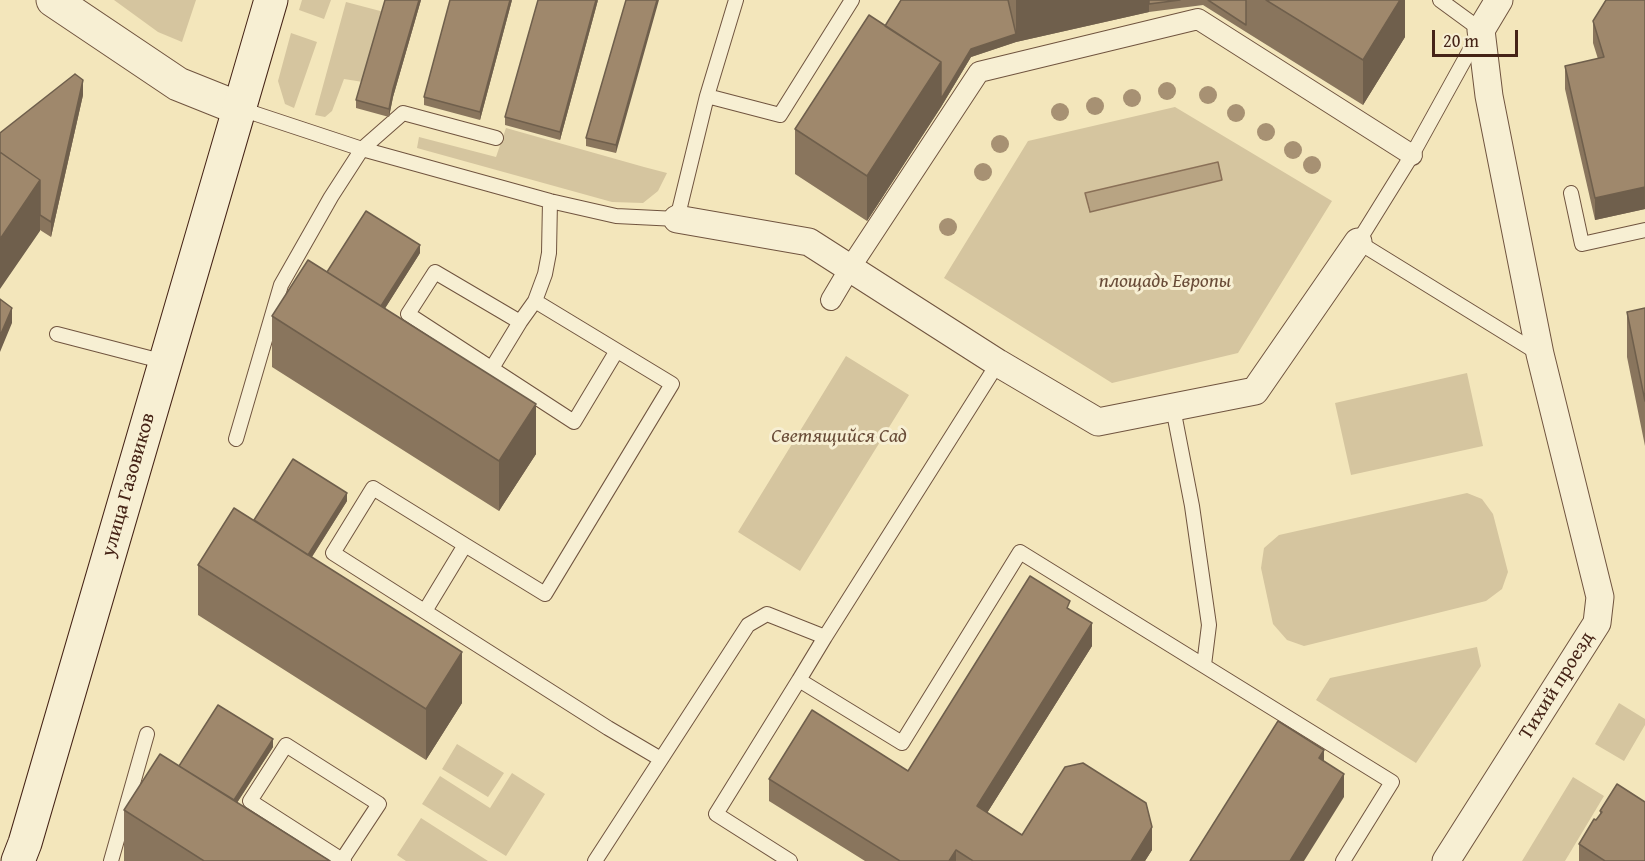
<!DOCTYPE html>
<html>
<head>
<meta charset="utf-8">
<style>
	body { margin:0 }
	#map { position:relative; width:1645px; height:861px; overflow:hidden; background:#f3e6bb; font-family:"Gentium Book Plus",serif }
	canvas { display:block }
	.scale { position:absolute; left:1432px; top:30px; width:86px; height:27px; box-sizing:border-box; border:3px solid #452316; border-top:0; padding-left:8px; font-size:18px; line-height:21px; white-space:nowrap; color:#452316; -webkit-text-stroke:4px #f7efd3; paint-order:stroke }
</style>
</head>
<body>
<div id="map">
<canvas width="1645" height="861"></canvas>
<div class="scale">20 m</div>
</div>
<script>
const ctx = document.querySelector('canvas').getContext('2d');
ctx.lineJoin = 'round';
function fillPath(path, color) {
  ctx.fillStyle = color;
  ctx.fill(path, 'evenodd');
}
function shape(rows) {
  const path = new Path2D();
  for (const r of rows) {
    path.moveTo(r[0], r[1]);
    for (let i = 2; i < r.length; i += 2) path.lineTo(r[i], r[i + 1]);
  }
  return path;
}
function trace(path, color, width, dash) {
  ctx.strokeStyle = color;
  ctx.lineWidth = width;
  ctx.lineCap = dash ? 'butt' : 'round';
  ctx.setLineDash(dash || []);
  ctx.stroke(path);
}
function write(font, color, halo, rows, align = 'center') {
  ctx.font = font + ' "Gentium Book Plus",serif';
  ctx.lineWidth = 6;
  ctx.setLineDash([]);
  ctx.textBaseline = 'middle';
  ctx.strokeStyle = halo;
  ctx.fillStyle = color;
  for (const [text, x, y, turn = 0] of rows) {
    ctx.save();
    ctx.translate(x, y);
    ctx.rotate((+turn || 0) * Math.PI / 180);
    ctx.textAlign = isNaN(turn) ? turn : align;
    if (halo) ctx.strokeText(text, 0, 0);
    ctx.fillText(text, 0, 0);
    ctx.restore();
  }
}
fillPath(shape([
	[114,0,196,0,182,42,158,32],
	[302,0,331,0,324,19,299,10],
	[346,2,384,12,363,82,344,79,332,111,325,117,315,115],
	[291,33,317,42,294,108,285,104,278,81],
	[1175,107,1332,201,1238,353,1112,383,944,278,1028,141],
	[1217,162,1221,180,1089,212,1085,193],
	[506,128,644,167,667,173,658,191,643,203,612,202,417,148,419,137,496,157],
	[846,356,909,395,800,571,738,532],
	[1467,373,1483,446,1351,475,1335,403],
	[1467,493,1482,499,1493,514,1508,572,1502,589,1486,601,1304,646,1287,640,1273,624,1261,568,1264,548,1279,535],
	[1477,647,1481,666,1416,763,1316,700,1330,678],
	[1619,703,1645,719,1645,725,1624,761,1595,744],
	[457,744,504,773,488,797,442,769],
	[512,773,545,794,506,856,422,804,440,776,490,808],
	[1573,777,1604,796,1565,861,1522,861],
	[421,818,488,861,406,861,397,855]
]), '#d5c59f');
const water = shape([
	[1218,162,1222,180,1090,212,1085,193,1218,162]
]);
fillPath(water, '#b8a483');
trace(water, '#8a7057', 1.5);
const service = shape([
	[1440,0,1481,30,1412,155,1358,242,1538,353],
	[707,96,780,115,852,0],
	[238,108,362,149,550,201,616,216,677,219,707,96,736,0],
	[1571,193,1582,244,1645,230],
	[520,322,435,272,408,314,574,422,616,352],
	[57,334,165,362],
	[492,368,520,322,535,301,545,274,549,253,550,201],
	[1173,408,1192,506,1209,625,1204,665],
	[236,439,281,285,331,197,362,149,403,113,496,138],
	[465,545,545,594,672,384,535,301],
	[425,611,465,545,373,488,333,553,608,728,659,758],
	[799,680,825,637],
	[342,860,379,804,286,745,250,801,342,860,344,861],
	[111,861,147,734],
	[595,861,748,625,767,614,825,637,998,363],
	[790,861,716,814,799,680,902,743,1020,552,1392,782,1343,861]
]);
const pedestrian = shape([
	[831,300,850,268,979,72,1198,19,1412,155]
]);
const minor = shape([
	[677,219,809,242,998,363,1098,422,1255,391,1358,242],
	[1446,861,1597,623,1600,597,1540,354,1489,96,1481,30,1499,0]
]);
const tertiary = shape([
	[53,0,178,84,238,108]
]);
const secondary = shape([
	[18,861,25,843,271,0]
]);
trace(service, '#70543f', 16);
trace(pedestrian, '#70543f', 22);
trace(minor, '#70543f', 29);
trace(tertiary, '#70543f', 35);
trace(secondary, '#452316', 35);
trace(service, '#f7efd3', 14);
trace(pedestrian, '#f7efd3', 20);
trace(minor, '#f7efd3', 27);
trace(tertiary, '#f7efd3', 33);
trace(secondary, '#f7efd3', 33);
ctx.fillStyle = '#a79173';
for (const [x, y] of [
	[1167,91],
	[1208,95],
	[1132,98],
	[1095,106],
	[1060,112],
	[1236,113],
	[1266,132],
	[1000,144],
	[1293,150],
	[1312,165],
	[983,172],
	[948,227]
]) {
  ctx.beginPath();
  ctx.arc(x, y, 9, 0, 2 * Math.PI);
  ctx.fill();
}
fillPath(shape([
	[385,0,421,0,393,97,389,117,356,108,356,100],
	[512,0,480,120,424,105,424,97],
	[598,0,560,140,505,125,505,117],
	[626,0,616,153,586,146,586,138],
	[901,0,1405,0,1405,37,1363,105,1246,32,1203,5,1149,12,1016,42,971,57,941,107,867,221,795,174,795,129,885,26],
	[1645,0,1645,209,1595,220,1565,89,1565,66,1598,59,1593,43,1593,21],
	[83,95,51,237,40,230,0,133],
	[420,253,385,308,536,454,499,511,272,367,272,316],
	[1645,308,1645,446,1627,357,1627,312],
	[347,501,312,557,462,703,426,760,198,615,198,565,254,520],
	[1070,610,1092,646,987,813,1022,835,1152,850,1145,861,865,861,769,801,769,779,908,771],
	[273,747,237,803,330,861,124,861,124,810,179,766],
	[1645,802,1645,861,1579,861,1579,844,1600,815,1600,811]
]), '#89755d');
fillPath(shape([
	[419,0,421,0,393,97,389,117,389,109,393,89],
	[510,0,512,0,480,120,480,112],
	[596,0,598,0,560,140,560,132],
	[657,0,659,0,616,153,616,145],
	[1016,0,1149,0,1149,12,1016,42,971,57,941,107,867,221,867,176,941,62,971,49,1016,34],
	[1400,0,1405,0,1405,37,1363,105,1363,60],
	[83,80,83,95,51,237,51,222],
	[40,180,40,231,0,289,0,239],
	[1645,187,1645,209,1595,220,1595,198],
	[420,245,420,253,362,345,362,337],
	[12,308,12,323,0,352,0,336],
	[536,404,536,454,499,511,499,461],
	[347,493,347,501,289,593,289,585],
	[1092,623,1092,646,977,829,977,806],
	[462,652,462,703,426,760,426,709],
	[273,739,273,747,214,838,214,830],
	[1324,750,1324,772,1319,758],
	[1344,774,1344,797,1304,861,1290,861],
	[1152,827,1152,850,1145,861,1131,861],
	[956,850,956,861,949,861]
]), '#6f5f4c');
const building = shape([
	[385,0,419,0,393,89,389,109,356,100,385,0],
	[450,0,510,0,480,112,424,97,450,0],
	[538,0,596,0,560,132,505,117,538,0],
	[626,0,657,0,616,145,586,138,626,0],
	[901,0,1008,0,1016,34,971,49,941,99,941,62,885,26,901,0],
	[1149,0,1180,0,1149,4,1149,0],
	[1208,0,1246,0,1246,25,1208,0],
	[1266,0,1400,0,1363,60,1266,0],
	[1606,0,1645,0,1645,187,1595,198,1565,66,1604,57,1593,21,1606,0],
	[869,15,941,62,867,176,795,129,869,15],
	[75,74,83,80,51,222,40,215,40,180,0,152,0,133,75,74],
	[0,152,40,180,0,239,0,152],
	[366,211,420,245,381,306,327,272,366,211],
	[308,260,536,404,499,461,272,316,308,260],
	[0,299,12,308,0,336,0,299],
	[1645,308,1645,401,1627,312,1645,308],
	[293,459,347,493,308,555,254,520,293,459],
	[234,508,462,652,426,709,198,565,234,508],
	[1030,576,1070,601,1067,608,1092,623,977,806,1022,835,1065,767,1083,763,1146,803,1152,827,1131,861,973,861,956,850,949,861,900,861,769,779,812,710,908,771,1030,576],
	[218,705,273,739,234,800,179,766,218,705],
	[1278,721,1324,750,1319,758,1344,774,1290,861,1190,861,1278,721],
	[160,754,330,861,204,861,124,810,160,754],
	[1617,784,1645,802,1645,861,1605,861,1579,844,1594,819,1596,820,1602,812,1600,811,1617,784]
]);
fillPath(building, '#9f886c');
trace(building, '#6f5f4c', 1.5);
write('italic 20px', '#694c38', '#f7efd3', [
	["площадь Европы",1165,282],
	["Светящийся Сад",839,437]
]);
write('20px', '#452316', '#f7efd3', [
	["улица Газовиков",129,485,-74],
	["Тихий проезд",1557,686,-58]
]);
</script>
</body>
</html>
